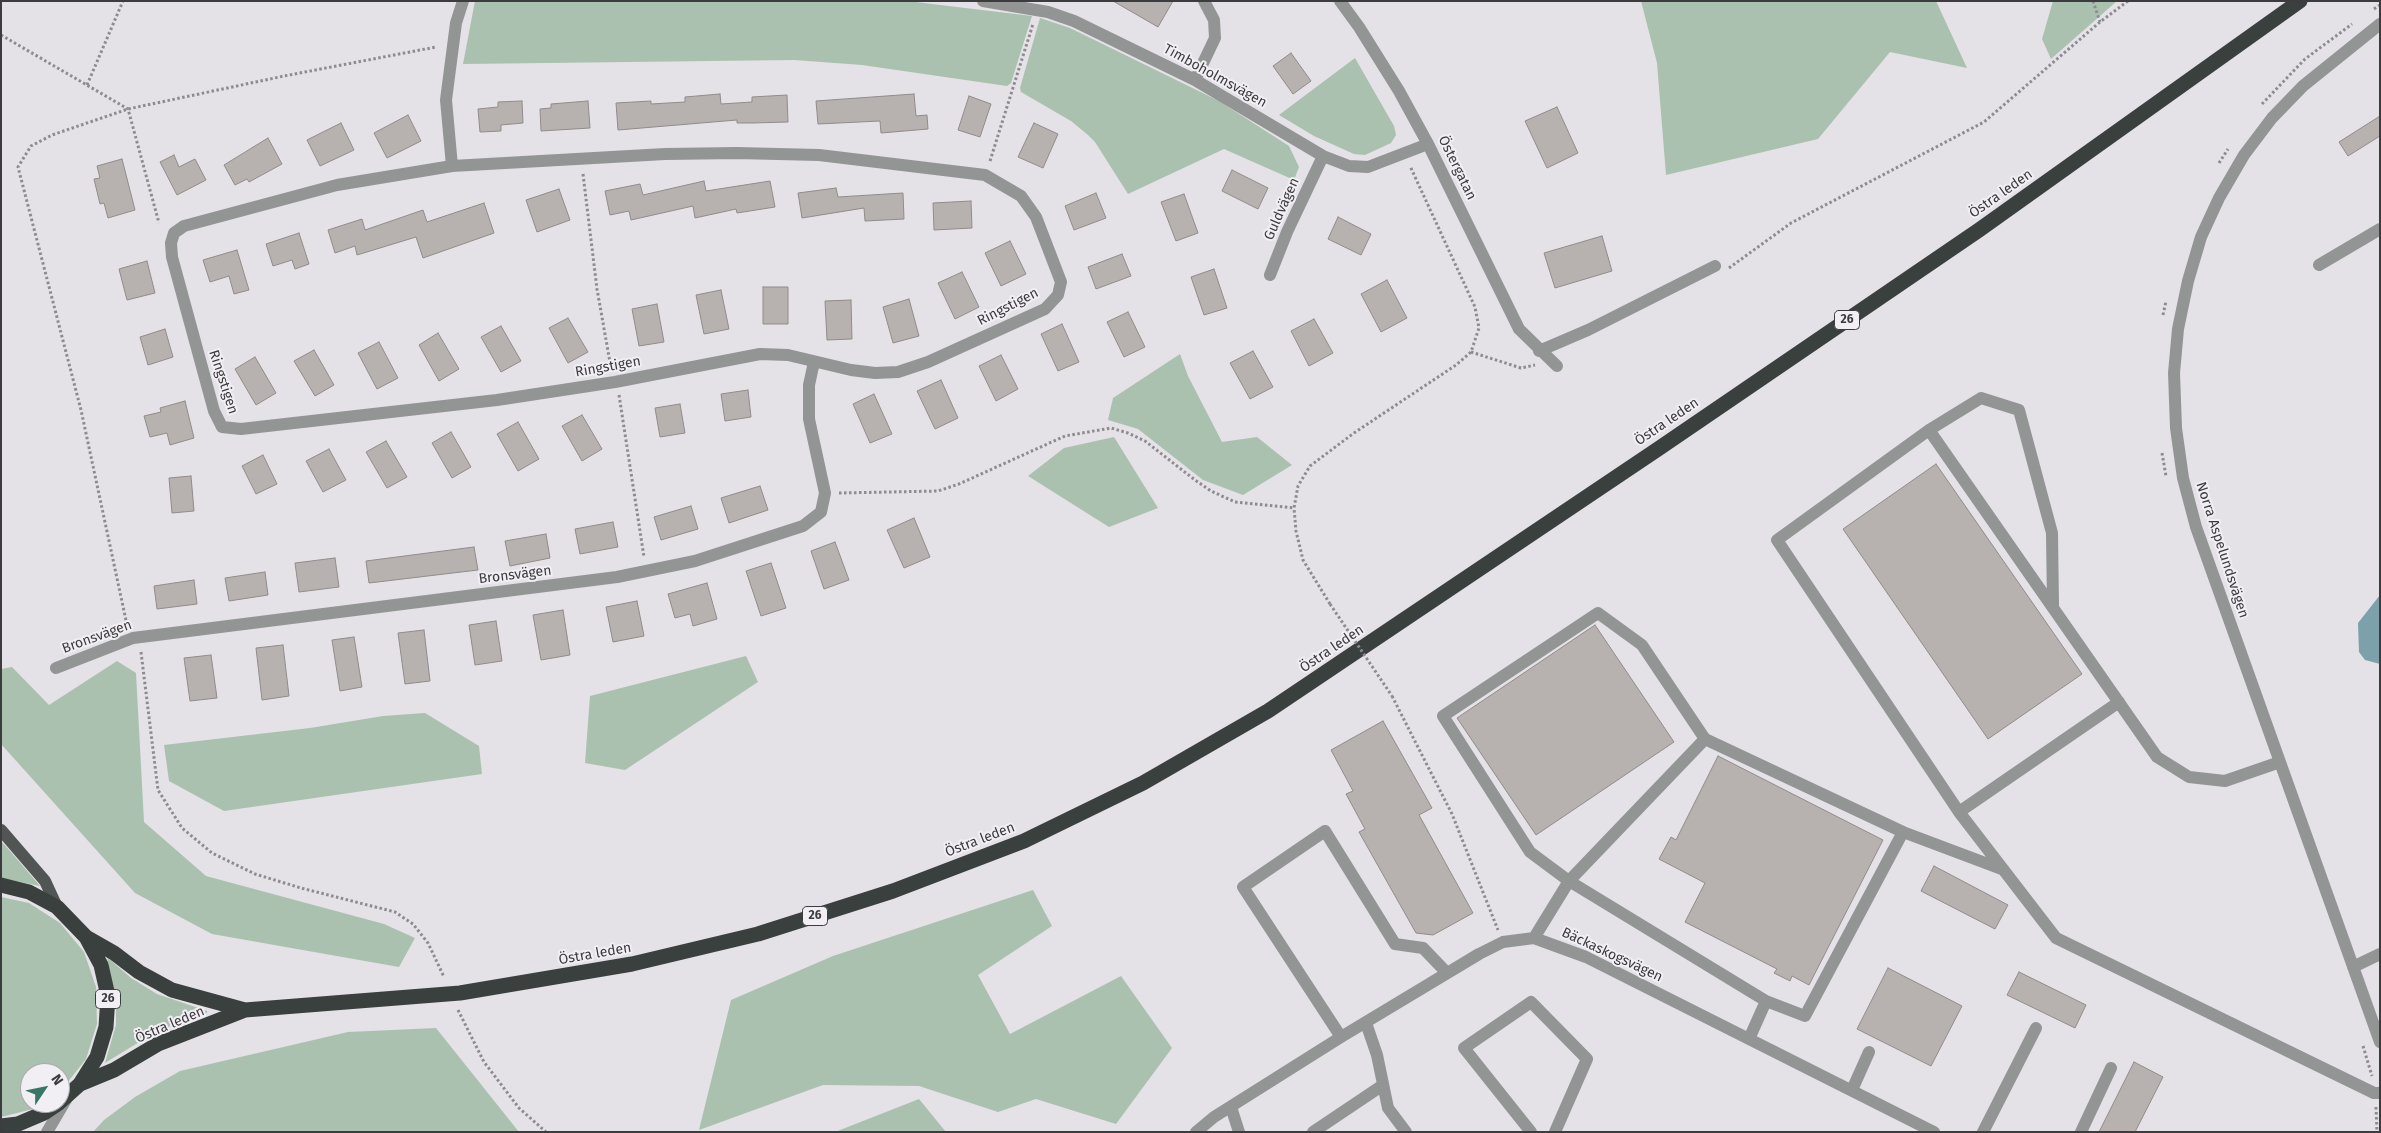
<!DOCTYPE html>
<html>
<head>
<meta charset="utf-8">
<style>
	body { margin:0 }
	#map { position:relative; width:2381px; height:1133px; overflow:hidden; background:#e4e1e7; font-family:"Fira Sans",sans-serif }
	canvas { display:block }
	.frame { position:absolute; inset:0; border:2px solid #3c3b3d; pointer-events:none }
	.north { position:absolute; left:20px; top:1063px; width:50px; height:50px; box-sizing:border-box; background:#f1eff4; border:1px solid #a9a7ab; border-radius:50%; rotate:56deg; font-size:14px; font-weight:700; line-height:20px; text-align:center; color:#3c3b3d }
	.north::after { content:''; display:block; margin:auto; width:18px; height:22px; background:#377766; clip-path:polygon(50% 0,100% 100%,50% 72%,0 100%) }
</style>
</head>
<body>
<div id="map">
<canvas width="2381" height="1133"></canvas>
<div class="frame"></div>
<div class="north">N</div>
</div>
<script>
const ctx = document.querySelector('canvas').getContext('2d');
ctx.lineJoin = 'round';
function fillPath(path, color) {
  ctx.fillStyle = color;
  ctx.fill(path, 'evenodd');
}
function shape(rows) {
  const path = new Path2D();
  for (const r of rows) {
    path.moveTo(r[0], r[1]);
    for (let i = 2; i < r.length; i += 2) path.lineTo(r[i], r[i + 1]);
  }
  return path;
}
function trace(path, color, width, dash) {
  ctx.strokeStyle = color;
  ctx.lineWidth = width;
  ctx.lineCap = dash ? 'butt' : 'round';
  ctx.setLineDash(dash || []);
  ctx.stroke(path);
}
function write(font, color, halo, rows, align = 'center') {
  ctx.font = font + ' "Fira Sans",sans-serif';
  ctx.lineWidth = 4;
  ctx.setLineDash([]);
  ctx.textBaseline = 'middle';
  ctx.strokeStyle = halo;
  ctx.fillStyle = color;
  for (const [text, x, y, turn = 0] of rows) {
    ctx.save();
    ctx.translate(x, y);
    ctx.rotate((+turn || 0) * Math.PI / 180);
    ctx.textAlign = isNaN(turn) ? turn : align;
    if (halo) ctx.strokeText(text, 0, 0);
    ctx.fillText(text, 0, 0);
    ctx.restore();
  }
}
fillPath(shape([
	[475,1,907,1,1032,16,1011,83,1007,86,862,65,794,60,463,64],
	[1641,1,1936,1,1967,68,1890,52,1818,139,1666,175,1657,63],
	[2053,1,2117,1,2051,59,2042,39],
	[1040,18,1070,28,1219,101,1289,146,1299,167,1294,180,1224,149,1128,194,1095,142,1088,135,1071,121,1021,92,1020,88],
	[1355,58,1394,126,1396,135,1391,143,1365,155,1354,154,1314,136,1279,115],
	[1180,354,1188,376,1222,442,1257,437,1292,465,1243,495,1203,480,1138,429,1108,420,1113,398],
	[1114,437,1158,508,1109,527,1028,476,1064,448],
	[746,656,758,682,625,770,585,763,590,696],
	[117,661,136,673,144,822,206,876,384,924,415,938,399,967,212,934,135,893,1,744,1,669,12,667,49,705],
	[425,713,479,746,482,774,224,811,169,781,164,745,310,728,383,716],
	[1,841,10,851,40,886,1,878],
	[1033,890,1052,926,978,975,1010,1034,1121,976,1172,1048,1116,1124,1036,1099,998,1112,919,1086,823,1085,699,1130,731,1000,833,956],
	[1,897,29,903,60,923,84,952,96,987,97,1024,86,1059,63,1088,60,1090,60,1073,30,1073,30,1103,42,1103,33,1109,1,1117],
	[107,957,131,978,157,994,207,1011,207,1013,157,1031,105,1063,116,1025,116,1003],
	[436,1028,519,1132,93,1132,104,1120,135,1097,180,1071,348,1032],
	[919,1099,946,1132,835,1132]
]), '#abc1af');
fillPath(shape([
	[2380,595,2380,664,2365,660,2359,652,2358,623]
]), '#7ca1aa');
const building = shape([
	[1113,1,1173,1,1158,27,1113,1],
	[1291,53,1311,81,1293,94,1273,66,1291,53],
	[720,94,721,104,752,102,752,97,787,95,788,122,753,123,737,123,737,120,618,130,616,103,651,101,651,104,685,102,685,97,720,94],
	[914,94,916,116,927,115,928,129,881,133,880,121,818,124,816,101,914,94],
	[969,96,991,104,980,137,958,130,969,96],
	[522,101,523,123,501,125,501,131,480,132,478,109,498,107,498,102,522,101],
	[588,101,590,128,541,131,540,109,551,108,551,104,588,101],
	[1557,107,1578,153,1547,168,1525,121,1557,107],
	[408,115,421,141,387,158,374,133,408,115],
	[2380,116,2380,136,2348,156,2339,142,2380,116],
	[341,123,354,150,320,166,307,140,341,123],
	[1034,123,1058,134,1043,168,1018,157,1034,123],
	[268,138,282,164,249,182,247,179,235,185,224,165,268,138],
	[174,155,179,167,195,159,206,180,177,195,160,162,174,155],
	[122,159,135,210,108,218,104,203,100,204,94,179,100,178,97,166,122,159],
	[1232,170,1268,188,1258,209,1222,191,1232,170],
	[704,181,706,191,770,181,775,207,737,213,736,209,695,218,693,206,631,220,629,211,610,215,605,191,640,184,643,195,704,181],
	[836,188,838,197,903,193,904,219,865,221,864,208,802,218,798,193,836,188],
	[559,189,570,220,537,232,526,200,559,189],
	[1096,193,1106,218,1074,230,1065,206,1096,193],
	[1184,194,1198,233,1176,241,1161,202,1184,194],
	[971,201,972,228,934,230,933,203,971,201],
	[484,203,494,233,423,258,416,237,357,255,355,246,335,253,328,230,362,219,365,230,423,210,427,222,484,203],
	[1338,217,1371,234,1361,255,1328,239,1338,217],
	[299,233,309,264,295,269,292,260,273,266,266,244,299,233],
	[1602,236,1612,271,1555,288,1544,253,1602,236],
	[1010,241,1026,274,1001,286,985,253,1010,241],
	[237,250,249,290,234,294,229,276,210,282,203,260,237,250],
	[1122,254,1131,276,1096,289,1088,267,1122,254],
	[147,261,155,293,127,300,119,269,147,261],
	[1214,269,1227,308,1204,315,1191,277,1214,269],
	[962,272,979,307,955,319,938,283,962,272],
	[1387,280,1407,318,1381,332,1361,294,1387,280],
	[763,287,788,287,788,324,763,324,763,287],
	[721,290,729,329,704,334,696,295,721,290],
	[909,299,919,336,893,343,883,307,909,299],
	[851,300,852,339,827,340,825,301,851,300],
	[657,304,664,342,639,346,632,309,657,304],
	[1128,312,1145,347,1124,357,1107,322,1128,312],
	[568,318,588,352,568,363,549,328,568,318],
	[1314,319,1333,353,1309,366,1291,331,1314,319],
	[1062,324,1079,362,1058,371,1041,334,1062,324],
	[501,326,521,361,501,372,481,337,501,326],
	[165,329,173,357,148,365,140,337,165,329],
	[438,333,459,369,439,381,419,345,438,333],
	[379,342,398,378,377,389,358,353,379,342],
	[314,350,334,385,315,396,294,361,314,350],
	[1253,351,1273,387,1250,399,1230,363,1253,351],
	[1001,355,1018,389,996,401,979,366,1001,355],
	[255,357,276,393,256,405,235,369,255,357],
	[941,380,958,418,935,429,917,391,941,380],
	[748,390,751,417,725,421,721,394,748,390],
	[874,394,892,434,870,443,853,404,874,394],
	[185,401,194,438,170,445,167,433,150,437,144,416,161,412,160,408,185,401],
	[680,404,685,433,660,437,655,408,680,404],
	[582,415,602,449,582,461,562,426,582,415],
	[518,422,539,459,518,471,497,434,518,422],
	[451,432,471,467,452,478,432,443,451,432],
	[386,441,407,477,387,488,366,452,386,441],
	[329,449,346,480,323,492,306,461,329,449],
	[263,455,277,484,256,494,242,466,263,455],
	[1936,464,2082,674,1988,739,1843,529,1936,464],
	[191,476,194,511,172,513,169,478,191,476],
	[760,486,768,510,729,523,721,498,760,486],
	[691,506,698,529,661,540,654,517,691,506],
	[914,518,930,557,904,568,887,530,914,518],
	[613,522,618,547,580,554,575,529,613,522],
	[546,534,550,558,510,566,505,541,546,534],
	[835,542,849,580,824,589,811,551,835,542],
	[474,547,478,570,369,583,366,561,474,547],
	[335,558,339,587,299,592,295,563,335,558],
	[771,563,786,608,761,616,746,571,771,563],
	[265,572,268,595,229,601,225,578,265,572],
	[194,580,197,604,157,609,154,586,194,580],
	[707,583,717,619,693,626,690,614,675,618,668,594,707,583],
	[637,601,644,636,613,642,606,607,637,601],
	[563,610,570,655,541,660,533,615,563,610],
	[496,621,502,661,475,665,469,625,496,621],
	[1595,625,1674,742,1536,835,1457,718,1595,625],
	[424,630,430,681,405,684,398,633,424,630],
	[354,637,362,687,340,691,332,640,354,637],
	[283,645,289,696,262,700,256,648,283,645],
	[211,655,217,698,190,701,184,658,211,655],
	[1383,721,1432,808,1419,815,1473,913,1433,935,1416,933,1359,832,1365,829,1346,794,1353,791,1331,750,1383,721],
	[1718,756,1883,840,1809,985,1792,976,1790,981,1774,973,1777,969,1685,922,1705,883,1659,859,1671,837,1676,840,1718,756],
	[1934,866,2008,905,1995,929,1921,891,1934,866],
	[1888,968,1962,1006,1931,1066,1857,1029,1888,968],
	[2019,972,2086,1005,2075,1028,2007,995,2019,972],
	[2134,1062,2163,1077,2135,1132,2099,1132,2134,1062]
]);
fillPath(building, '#b7b1b0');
trace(building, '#918b8a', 1);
trace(shape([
	[1423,1,1423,2],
	[2093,1,2100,22],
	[2374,9,2380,5],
	[1,35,128,109,159,223],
	[87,85,123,1],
	[2262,104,2305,59,2352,24],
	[990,161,1033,24],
	[2219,163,2228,149],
	[583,174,597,289,611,368],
	[1729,268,1791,223,1984,122,2100,22,2128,1],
	[2163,315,2166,301],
	[1471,352,1521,368,1535,365],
	[619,395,644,557],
	[2162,453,2166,476],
	[839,493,938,491,959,484,1065,436,1111,428,1128,433,1145,441,1195,480,1211,491,1235,502,1294,508],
	[1330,604,1303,560,1296,531,1294,508,1298,486,1310,466,1354,433,1456,365,1471,352,1479,328,1475,307,1410,166],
	[127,625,81,410,18,167,31,146,52,135,128,109,284,76,436,47],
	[141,652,158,790,182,828,212,853,255,874,301,888,395,912,413,924,428,943,444,977],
	[1392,696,1452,814,1498,930],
	[458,1010,484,1062,519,1108,546,1132],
	[2363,1046,2372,1076],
	[2376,1107,2377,1132]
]), '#8d8b8f', 3, [2.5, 2.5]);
trace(shape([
	[983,1,1048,12,1074,21,1195,80,1323,156,1349,166,1368,167,1428,144],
	[1340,1,1359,27,1399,91,1428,144,1519,329,1557,366],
	[2380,24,2303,86,2272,118,2244,155,2219,198,2201,237,2188,281,2178,329,2174,373,2176,428,2183,478,2196,527,2380,1042],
	[1195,80,1215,38,1214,20,1204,1],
	[737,153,819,155,985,175,1021,196,1036,217,1061,282,1058,295,1045,309,928,362,898,372,875,373,851,370,788,355,760,354,615,382,497,400,241,429,222,427,214,411,172,257,171,243,174,233,184,226,337,185,452,166,665,154,737,153],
	[452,166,446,100,456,23,463,1],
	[2319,265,2380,229],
	[1270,275,1287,232,1323,156],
	[1539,351,1588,330,1715,266],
	[1929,430,1981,398,2019,410,2052,533,2053,605],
	[56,668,133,638,617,577,695,561,803,526,821,512,825,493,809,419,809,385,814,362],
	[1705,739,1569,881,1530,852,1443,716,1598,613,1642,645,1705,739,1903,832,1805,1016,1766,1001],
	[2280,762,2225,781,2189,777,2157,757,1929,430,1777,540,1959,812,2056,938,2374,1093,2380,1093],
	[1959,812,2119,702],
	[1903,832,2004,870],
	[1534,938,1569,881,1766,1001,1749,1039],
	[2353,967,2380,954],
	[1366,1023,1377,1055,1388,1108,1406,1132],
	[1341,1037,1243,887,1325,831,1395,944,1423,948,1447,973],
	[1852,1090,1869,1052],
	[1231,1107,1239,1132],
	[47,1132,67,1098],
	[1196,1132,1214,1117,1341,1037,1479,954,1503,942,1534,938,1586,957,1934,1132],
	[1313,1132,1383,1085],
	[1531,1132,1464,1048,1531,1002,1587,1059,1555,1132],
	[1983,1132,2036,1028],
	[2081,1132,2111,1068]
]), '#929594', 12);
trace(shape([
	[1,830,45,881,57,907]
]), '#515654', 12);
trace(shape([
	[1,885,29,892,57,907,86,937,101,965,108,996,106,1027,97,1057,80,1084,60,1102],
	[86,937,114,953,139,972,172,990,245,1010],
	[80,1084,114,1070,158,1044,245,1010,460,993,632,964,758,934,893,891,1024,841,1143,783,1268,711,1658,449,1979,230,2300,1],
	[1,1126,18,1124,44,1113,59,1103]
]), '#3a403e', 15);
trace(shape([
	[1330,604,1392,696]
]), '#8d8b8f', 3, [2.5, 2.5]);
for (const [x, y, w] of [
	[1847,320,25],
	[815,916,25],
	[108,999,25]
]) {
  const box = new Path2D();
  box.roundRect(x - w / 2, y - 9.5, w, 19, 4);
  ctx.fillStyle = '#f1eff4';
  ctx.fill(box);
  trace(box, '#3c3b3d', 1);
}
write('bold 12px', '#3c3b3d', null, [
	["26",1847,320],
	["26",815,916],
	["26",108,999]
]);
write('14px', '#3c3b3d', '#f1eff4', [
	["Timboholmsvägen",1215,76,29],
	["Östergatan",1457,168,64],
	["Östra leden",2001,194,-35],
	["Guldvägen",1282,209,-66],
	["Ringstigen",1008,307,-27],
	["Ringstigen",608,367,-10],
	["Ringstigen",223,382,72],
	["Östra leden",1667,422,-34],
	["Norra Aspelundsvägen",2222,550,72],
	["Bronsvägen",515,575,-7],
	["Bronsvägen",97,637,-20],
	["Östra leden",1332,649,-34],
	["Östra leden",980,840,-21],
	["Östra leden",595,954,-10],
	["Bäckaskogsvägen",1612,955,25],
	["Östra leden",170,1025,-23]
]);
</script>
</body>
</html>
